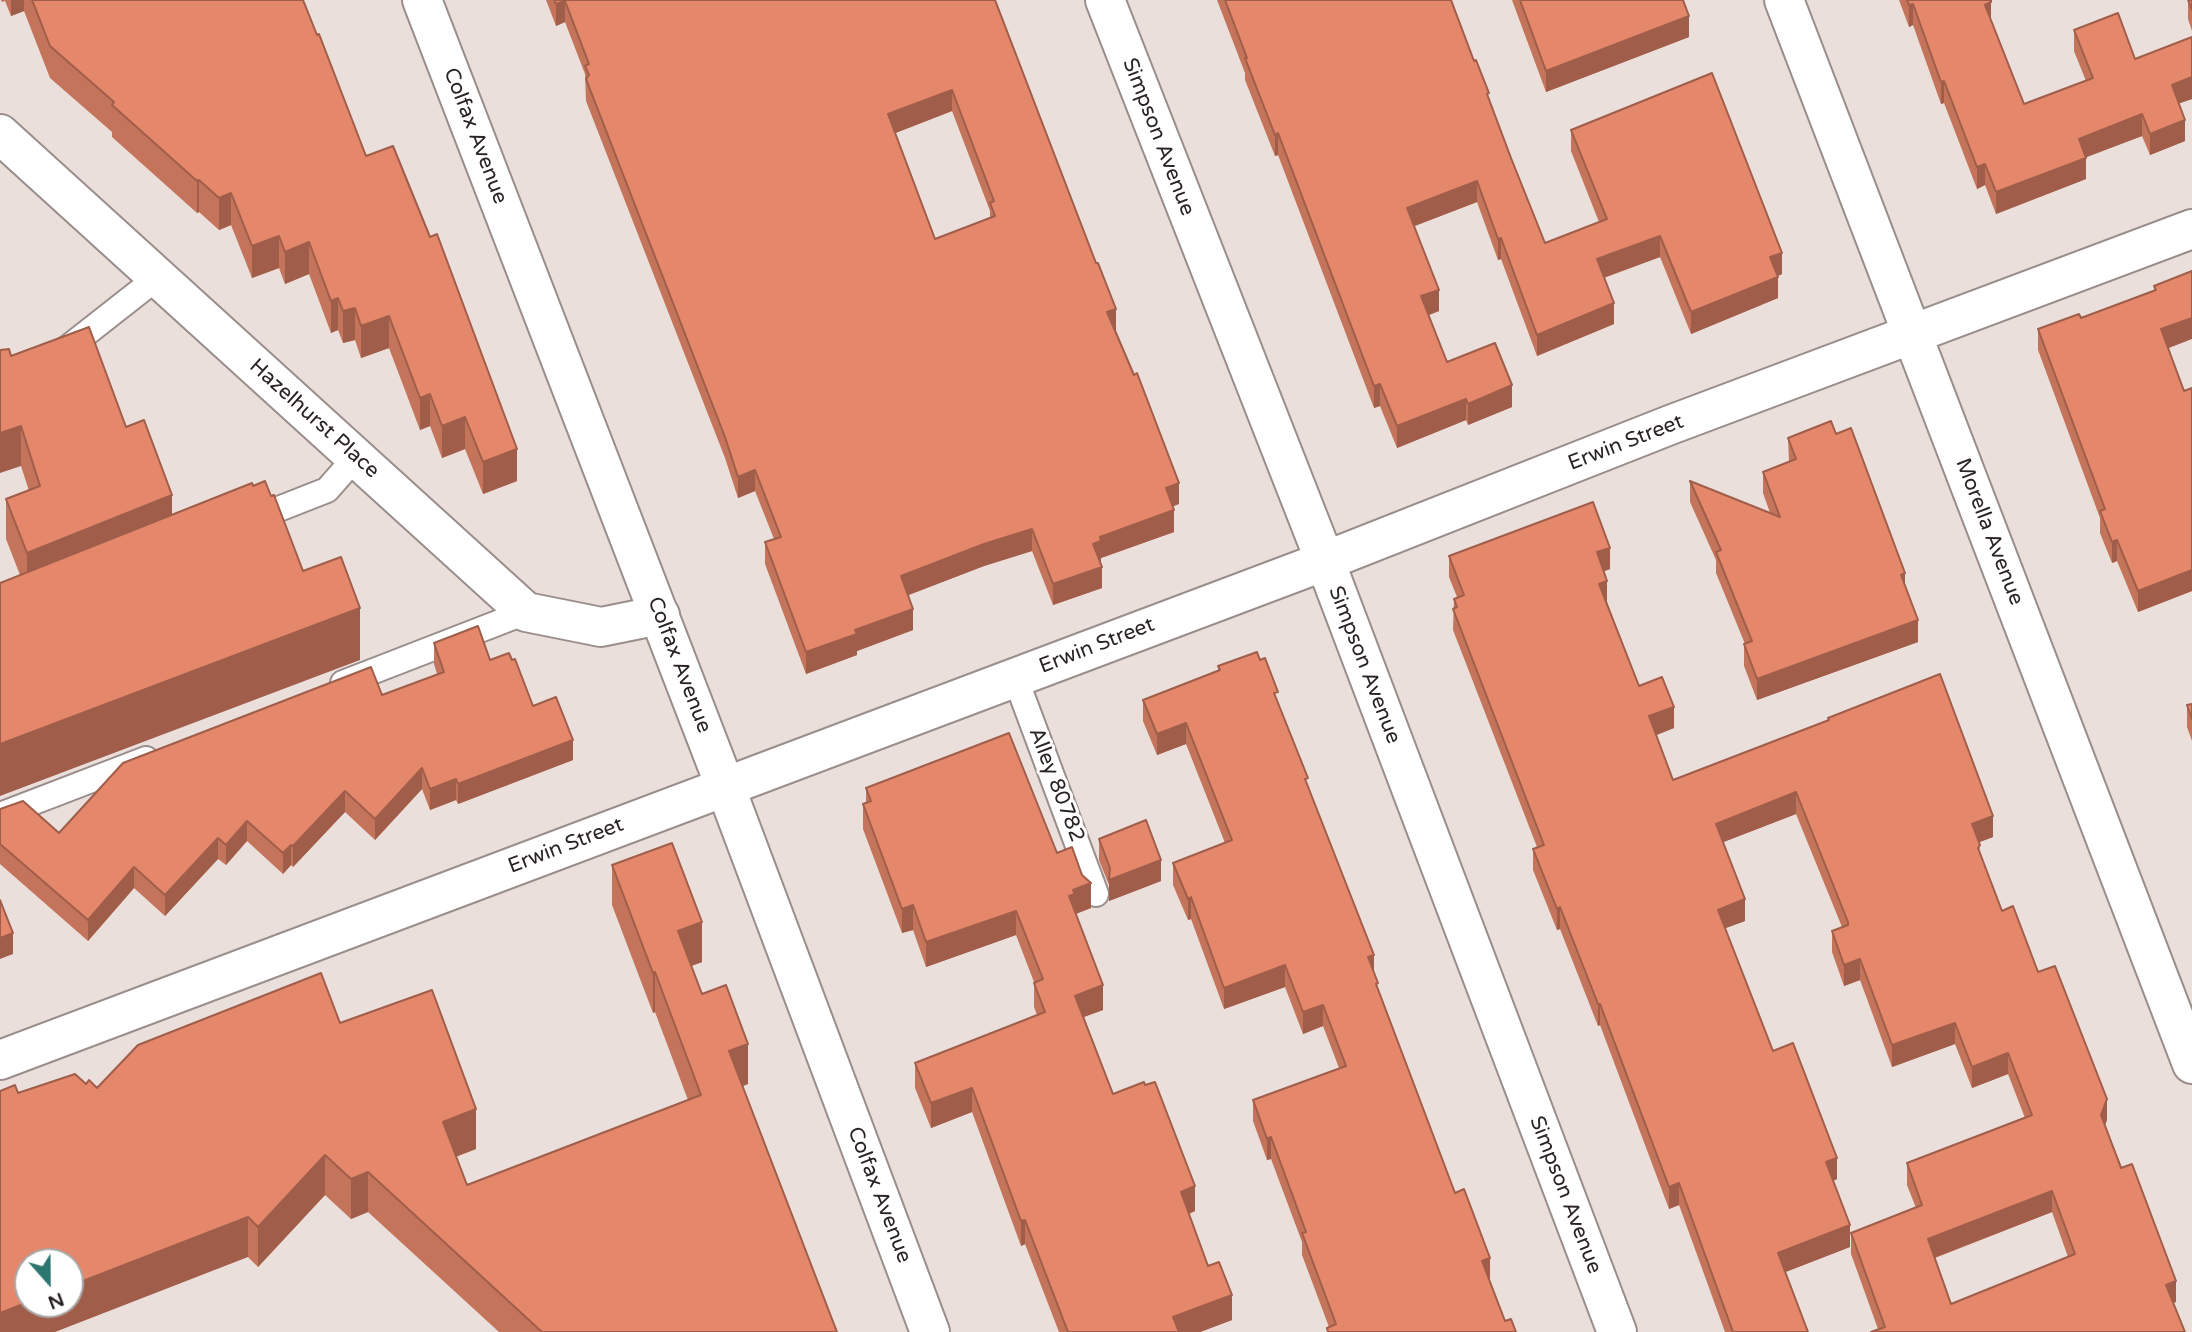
<!DOCTYPE html>
<html>
<head>
<meta charset="utf-8">
<style>
	body { margin:0 }
	#map { position:relative; width:2192px; height:1332px; overflow:hidden; background:#ebdfdb; font-family:"Varela Round",sans-serif }
	canvas { display:block }
	.north { position:absolute; left:14px; top:1248px; width:70px; height:70px; box-sizing:border-box; background:#fff; border:2px solid #a9a7a7; border-radius:50%; rotate:159deg; font-size:19px; font-weight:700; line-height:28px; text-align:center; color:#292423 }
	.north::after { content:''; display:block; margin:auto; width:24px; height:32px; background:#2d7670; clip-path:polygon(50% 0,100% 100%,50% 72%,0 100%) }
</style>
</head>
<body>
<div id="map">
<canvas width="2192" height="1332"></canvas>
<div class="north">N</div>
</div>
<script>
const ctx = document.querySelector('canvas').getContext('2d');
ctx.lineJoin = 'round';
function shape(rows) {
  const path = new Path2D();
  for (const r of rows) {
    path.moveTo(r[0], r[1]);
    for (let i = 2; i < r.length; i += 2) path.lineTo(r[i], r[i + 1]);
  }
  return path;
}
function trace(path, color, width, dash) {
  ctx.strokeStyle = color;
  ctx.lineWidth = width;
  ctx.lineCap = dash ? 'butt' : 'round';
  ctx.setLineDash(dash || []);
  ctx.stroke(path);
}
function fillPath(path, color) {
  ctx.fillStyle = color;
  ctx.fill(path, 'evenodd');
}
function write(font, color, halo, rows, align = 'center') {
  ctx.font = font + ' "Varela Round",sans-serif';
  ctx.lineWidth = 6;
  ctx.setLineDash([]);
  ctx.textBaseline = 'middle';
  ctx.strokeStyle = halo;
  ctx.fillStyle = color;
  for (const [text, x, y, turn = 0] of rows) {
    ctx.save();
    ctx.translate(x, y);
    ctx.rotate((+turn || 0) * Math.PI / 180);
    ctx.textAlign = isNaN(turn) ? turn : align;
    if (halo) ctx.strokeText(text, 0, 0);
    ctx.fillText(text, 0, 0);
    ctx.restore();
  }
}
const lane = shape([
	[65,350,158,277],
	[248,521,327,490,356,457],
	[1015,677,1096,894],
	[343,683,526,612],
	[0,815,146,759]
]);
const street = shape([
	[1105,0,1325,561,1617,1332],
	[1784,0,2192,1064],
	[0,134,526,612,601,627,660,615],
	[0,1060,1325,561,1670,425,2192,229]
]);
const secondary = shape([
	[422,0,725,786,930,1332]
]);
trace(lane, '#998e8b', 28);
trace(street, '#998e8b', 42);
trace(secondary, '#998e8b', 42);
trace(lane, '#fff', 24);
trace(street, '#fff', 38);
trace(secondary, '#fff', 38);
fillPath(shape([
	[1,0,303,0,366,156,517,481,483,494,465,449,442,458,430,426,420,430,389,348,361,358,355,340,343,343,338,330,331,333,309,274,285,284,279,268,252,278,231,225,219,230,199,212,197,213,112,137,112,132,50,78,24,11,11,16,5,1,2,2],
	[546,0,995,0,1116,330,1115,331,1179,504,1173,506,1174,532,1101,558,1101,562,1100,562,1102,588,1053,605,1032,551,984,566,908,595,913,630,857,651,857,655,806,674,765,564,765,542,774,539,755,491,738,498,725,458,586,101,585,74,565,22,556,26],
	[952,111,990,211,990,218,935,239,895,133],
	[1217,0,1451,0,1511,158,1545,243,1599,222,1571,151,1571,130,1782,274,1778,276,1778,298,1691,334,1660,257,1604,278,1614,324,1537,356,1501,259,1498,260,1477,202,1414,226,1439,311,1429,315,1447,362,1512,407,1468,425,1466,420,1397,448,1380,406,1374,408,1278,155,1275,156,1245,80,1245,73],
	[1512,0,1683,0,1689,37,1546,92],
	[1899,0,1991,0,1991,20,2024,104,2086,81,2074,51,2074,30,2135,59,2192,37,2192,99,2179,103,2185,141,2150,155,2142,136,2086,157,2086,179,1996,214,1985,185,1977,189,1944,103,1941,104,1913,25,1909,27],
	[2188,0,2192,0,2192,31,2188,19],
	[2192,271,2168,348,2184,391,2192,388,2192,591,2138,612,2117,561,2112,563,2100,533,2100,518,2038,350,2038,329,2081,318,2154,290,2154,286],
	[11,356,126,427,172,515,253,486,271,496,303,571,360,660,20,575,6,539,6,499,29,491,21,466],
	[1836,434,1905,586,1918,642,1757,700,1744,666,1744,644,1745,644,1716,573,1716,560,1690,502,1690,481,1770,513,1763,493,1763,472,1789,462,1788,438],
	[1449,556,1610,569,1604,571,1607,602,1639,686,1674,728,1656,735,1673,780,1828,720,1993,837,1979,842,1980,855,2002,911,2038,972,2107,1120,2105,1125,2176,1302,1878,1329,1851,1254,1851,1233,1916,1208,1907,1185,1907,1163,2025,1118,2008,1074,1972,1088,1955,1044,1892,1067,1860,980,1844,986,1832,952,1832,931,1842,927,1796,814,1723,842,1745,921,1725,928,1773,1051,1837,1179,1833,1181,1850,1247,1785,1272,1808,1332,1725,1332,1679,1205,1669,1209,1600,1025,1598,1026,1560,929,1557,930,1533,870,1533,849,1537,847,1453,630,1454,599,1457,597,1449,577],
	[2052,1212,2068,1257,1951,1304,1935,1258],
	[434,643,490,660,533,706,573,760,458,804,456,800,430,810,422,789,375,840,345,812,293,867,291,865,283,874,247,841,226,865,218,859,165,916,134,888,88,941,0,864,0,809,59,833,382,695,437,674,434,664],
	[1218,666,1278,702,1374,974,1378,989,1455,1193,1490,1280,1489,1280,1505,1321,1516,1332,1327,1332,1327,1328,1329,1327,1302,1255,1302,1242,1271,1159,1267,1160,1253,1121,1253,1100,1339,1068,1323,1026,1303,1034,1285,987,1224,1009,1191,919,1188,920,1173,885,1173,863,1225,843,1186,744,1157,755,1143,721,1143,700,1218,671],
	[2192,704,2192,741,2187,727,2187,705],
	[866,788,1057,853,1091,908,1076,914,1103,1010,1084,1017,1113,1094,1195,1211,1189,1214,1208,1266,1232,1320,1200,1332,1059,1332,1025,1244,1021,1246,972,1112,931,1128,915,1088,915,1063,1037,1015,1034,1007,1034,982,1016,935,926,967,913,930,902,933,863,829,863,804,866,803],
	[1099,839,1161,881,1109,901,1109,885,1099,860],
	[612,865,702,962,691,966,702,994,748,1084,743,1086,837,1332,499,1332,368,1212,351,1219,325,1195,258,1267,248,1257,18,1093,86,1084,97,1088,340,1023,476,1149,456,1157,467,1185,688,1100,655,1012,653,1013,612,905]
]), '#c4745b');
fillPath(shape([
	[11,0,24,0,24,11,11,16],
	[565,1,565,22,556,26,556,4],
	[1991,2,1991,24,1985,5],
	[1913,4,1913,25,1909,27,1909,5],
	[1689,16,1689,37,1546,92,1546,71],
	[2192,77,2192,99,2172,106,2172,85],
	[1944,81,1944,103,1941,104,1941,82],
	[952,90,952,111,888,136,888,114],
	[2142,114,2142,136,2079,160,2079,139],
	[2185,120,2185,141,2150,155,2150,134],
	[1278,133,1278,155,1275,156,1275,135],
	[2086,158,2086,179,1996,214,1996,192],
	[1985,164,1985,185,1977,189,1977,167],
	[199,180,199,212,197,213,197,181],
	[1477,181,1477,202,1407,229,1407,208],
	[231,193,231,225,219,230,219,198],
	[279,236,279,268,252,278,252,246],
	[1660,236,1660,257,1597,280,1597,259],
	[1501,238,1501,259,1498,260,1498,239],
	[309,242,309,274,285,284,285,252],
	[1782,253,1782,274,1770,279,1770,257],
	[1778,277,1778,298,1691,334,1691,312],
	[1439,290,1439,311,1421,318,1421,296],
	[338,298,338,330,331,333,331,301],
	[1614,303,1614,324,1537,356,1537,335],
	[355,308,355,340,343,343,343,311],
	[1116,309,1116,330,1107,334,1107,312],
	[389,316,389,348,361,358,361,326],
	[2192,318,2192,339,2161,351,2161,329],
	[1380,384,1380,406,1374,408,1374,386],
	[1512,385,1512,407,1468,425,1468,404],
	[430,394,430,426,420,430,420,398],
	[1466,399,1466,420,1397,448,1397,426],
	[465,417,465,449,442,458,442,426],
	[21,426,21,466,0,473,0,433],
	[517,449,517,481,483,494,483,462],
	[755,470,755,491,738,498,738,477],
	[1179,483,1179,504,1166,509,1166,488],
	[172,495,172,536,27,593,27,553],
	[1174,510,1174,532,1101,558,1101,562,1093,565,1093,544,1100,537],
	[1032,529,1032,551,984,566,901,598,901,576,984,544],
	[2117,540,2117,561,2112,563,2112,542],
	[1610,548,1610,569,1597,574,1597,552],
	[1102,567,1102,588,1053,605,1053,584],
	[2192,570,2192,591,2138,612,2138,591],
	[1905,573,1905,595,1901,575],
	[1607,581,1607,602,1599,605,1599,584],
	[360,608,360,660,0,796,0,744],
	[913,609,913,630,857,651,857,655,806,674,806,652,855,630],
	[1918,620,1918,642,1757,700,1757,679],
	[1674,707,1674,728,1649,738,1649,716],
	[1186,723,1186,744,1157,755,1157,734],
	[573,740,573,760,458,804,458,784],
	[422,768,422,789,375,840,375,819],
	[456,779,456,800,430,810,430,789],
	[345,791,345,812,293,867,293,846],
	[1796,792,1796,814,1716,845,1716,824],
	[1993,816,1993,837,1972,845,1972,824],
	[247,821,247,841,226,865,226,845],
	[218,838,218,859,165,916,165,895],
	[291,845,291,865,283,874,283,853],
	[1161,860,1161,881,1109,901,1109,880],
	[134,867,134,888,88,941,88,920],
	[1091,883,1091,908,1075,914,1069,896,1073,890],
	[1191,897,1191,919,1188,920,1188,899],
	[1745,899,1745,921,1718,931,1718,910],
	[913,905,913,930,902,933,902,909],
	[1560,907,1560,929,1557,930,1557,909],
	[1016,911,1016,935,926,967,926,942],
	[702,922,702,962,678,971,678,931],
	[13,933,13,954,0,959,0,938],
	[1374,955,1374,976,1368,957],
	[1860,959,1860,980,1844,986,1844,965],
	[1285,965,1285,987,1224,1009,1224,988],
	[655,972,655,1012,653,1013,653,973],
	[1103,985,1103,1010,1075,1020,1075,996],
	[1598,1004,1600,1004,1600,1025,1598,1026],
	[1323,1005,1323,1026,1303,1034,1303,1012],
	[1955,1023,1955,1044,1892,1067,1892,1045],
	[748,1044,748,1084,729,1091,729,1051],
	[2008,1053,2008,1074,1972,1088,1972,1067],
	[972,1088,972,1112,931,1128,931,1103],
	[2107,1099,2107,1120,2101,1137,2101,1115],
	[476,1109,476,1149,443,1161,443,1122],
	[1271,1137,1271,1159,1267,1160,1267,1139],
	[325,1155,325,1195,258,1267,258,1227],
	[1837,1158,1837,1179,1826,1184,1826,1162],
	[368,1172,368,1212,351,1219,351,1179],
	[1679,1183,1679,1205,1669,1209,1669,1187],
	[1195,1186,1195,1211,1181,1217,1181,1192],
	[2052,1191,2052,1212,1928,1260,1928,1239],
	[248,1217,248,1257,55,1332,0,1332,0,1313,28,1302,28,1304,70,1304,70,1286],
	[1025,1220,1025,1244,1021,1246,1021,1221],
	[1850,1225,1850,1247,1778,1275,1778,1253],
	[1490,1258,1490,1280,1482,1283,1482,1261],
	[2176,1281,2176,1302,2166,1306,2166,1285],
	[1232,1295,1232,1320,1200,1332,1173,1332,1173,1317]
]), '#a05e4a');
const building = shape([
	[32,0,303,0,317,35,319,34,366,156,393,146,430,237,437,234,517,449,483,462,465,417,442,426,430,394,420,398,389,316,361,326,355,308,343,311,338,298,331,301,309,242,285,252,279,236,252,246,231,193,219,198,199,180,197,181,112,105,114,102,50,46,32,0],
	[554,0,995,0,1096,263,1098,263,1116,309,1107,312,1134,375,1137,373,1179,483,1166,488,1174,510,1100,537,1101,541,1093,544,1102,567,1053,584,1032,529,984,544,901,576,913,609,855,630,857,634,806,652,765,542,781,537,755,470,738,477,725,437,586,79,589,75,585,66,589,64,565,1,556,4,554,0],
	[952,90,994,201,990,203,995,216,935,239,888,114,952,90],
	[1225,0,1451,0,1474,61,1476,60,1489,93,1487,94,1511,158,1545,243,1607,219,1571,130,1712,73,1782,253,1770,257,1778,277,1691,312,1660,236,1597,259,1614,303,1537,335,1501,238,1498,239,1477,181,1407,208,1439,290,1421,296,1447,362,1495,343,1512,385,1468,404,1466,399,1397,426,1380,384,1374,386,1278,133,1275,135,1245,58,1247,58,1225,0],
	[1520,0,1683,0,1689,16,1546,71,1520,0],
	[1907,0,1991,0,1991,2,1985,5,2024,104,2093,78,2074,30,2118,13,2135,59,2192,37,2192,77,2172,85,2185,120,2150,134,2142,114,2079,139,2086,158,1996,192,1985,164,1977,167,1944,81,1941,82,1913,4,1909,5,1907,0],
	[2188,0,2192,0,2192,10,2188,0],
	[2192,271,2192,318,2161,329,2184,391,2192,388,2192,570,2138,591,2117,540,2112,542,2100,511,2105,509,2038,329,2079,314,2081,318,2156,290,2154,286,2192,271],
	[89,327,126,427,144,420,172,495,27,553,6,499,40,486,21,426,0,433,0,350,9,349,11,356,89,327],
	[1831,421,1836,434,1851,428,1905,573,1901,575,1918,620,1757,679,1744,644,1752,641,1716,552,1721,550,1690,481,1780,517,1763,472,1796,459,1788,438,1831,421],
	[265,481,271,496,274,495,303,571,341,557,360,608,0,744,0,583,252,483,253,486,265,481],
	[1593,502,1610,548,1597,552,1607,581,1599,584,1639,686,1662,677,1674,707,1649,716,1673,780,1829,720,1828,718,1940,674,1993,816,1972,824,1980,845,1978,848,2002,911,2013,906,2038,972,2055,966,2107,1099,2101,1115,2121,1168,2132,1164,2176,1281,2166,1285,2185,1332,1871,1332,1885,1327,1851,1233,1922,1205,1907,1163,2032,1115,2008,1053,1972,1067,1955,1023,1892,1045,1860,959,1844,965,1832,931,1848,925,1848,922,1796,792,1716,824,1745,899,1718,910,1773,1051,1793,1043,1837,1158,1826,1162,1850,1225,1778,1253,1808,1332,1733,1332,1679,1183,1669,1187,1600,1004,1598,1004,1560,907,1557,909,1533,849,1544,845,1453,609,1457,607,1454,599,1464,595,1449,556,1593,502],
	[2052,1191,2075,1254,1951,1304,1928,1239,2052,1191],
	[478,626,490,660,509,653,512,660,515,659,533,706,556,697,573,740,458,784,456,779,430,789,422,768,375,819,345,791,293,846,291,845,283,853,247,821,226,845,218,838,165,895,134,867,88,920,0,844,0,809,23,801,59,833,123,763,371,667,382,695,444,672,434,643,478,626],
	[1257,652,1260,660,1265,658,1278,692,1274,693,1308,778,1305,779,1374,955,1368,957,1378,983,1376,984,1455,1193,1464,1189,1490,1258,1482,1261,1505,1321,1511,1319,1516,1332,1328,1332,1327,1328,1336,1324,1302,1233,1306,1232,1271,1137,1267,1139,1253,1100,1346,1066,1323,1005,1303,1012,1285,965,1224,988,1191,897,1188,899,1173,863,1232,840,1186,723,1157,734,1143,700,1220,670,1218,666,1257,652],
	[2192,704,2192,719,2187,705,2192,704],
	[1009,733,1057,853,1072,847,1082,875,1091,883,1073,890,1075,894,1069,896,1103,985,1075,996,1113,1094,1144,1082,1145,1085,1155,1082,1195,1186,1181,1192,1208,1266,1219,1262,1232,1295,1173,1317,1179,1332,1068,1332,1025,1220,1021,1221,972,1088,931,1103,915,1063,1045,1012,1034,983,1043,979,1016,911,926,942,913,905,902,909,863,804,871,801,866,788,1009,733],
	[1146,820,1161,860,1109,880,1110,868,1099,839,1146,820],
	[672,843,702,922,678,931,702,994,726,985,748,1044,729,1051,837,1332,542,1332,368,1172,351,1179,325,1155,258,1227,248,1217,70,1286,70,1262,28,1262,28,1302,0,1313,0,1091,15,1085,18,1093,75,1074,86,1084,89,1080,97,1088,138,1045,321,973,340,1023,432,990,476,1109,443,1122,467,1185,701,1095,655,972,653,973,612,865,672,843],
	[0,900,13,933,0,938,0,900]
]);
fillPath(building, '#e4876a');
trace(building, '#a05e4a', 2);
write('21px', '#292423', '#fff', [
	["Colfax Avenue",475,136,69],
	["Simpson Avenue",1158,137,69],
	["Hazelhurst Place",314,419,42],
	["Erwin Street",1626,443,-21],
	["Morella Avenue",1989,532,69],
	["Erwin Street",1097,646,-21],
	["Colfax Avenue",679,665,69],
	["Simpson Avenue",1364,665,69],
	["Alley 80782",1056,785,69],
	["Erwin Street",566,846,-21],
	["Colfax Avenue",879,1195,69],
	["Simpson Avenue",1565,1195,69]
]);
</script>
</body>
</html>
